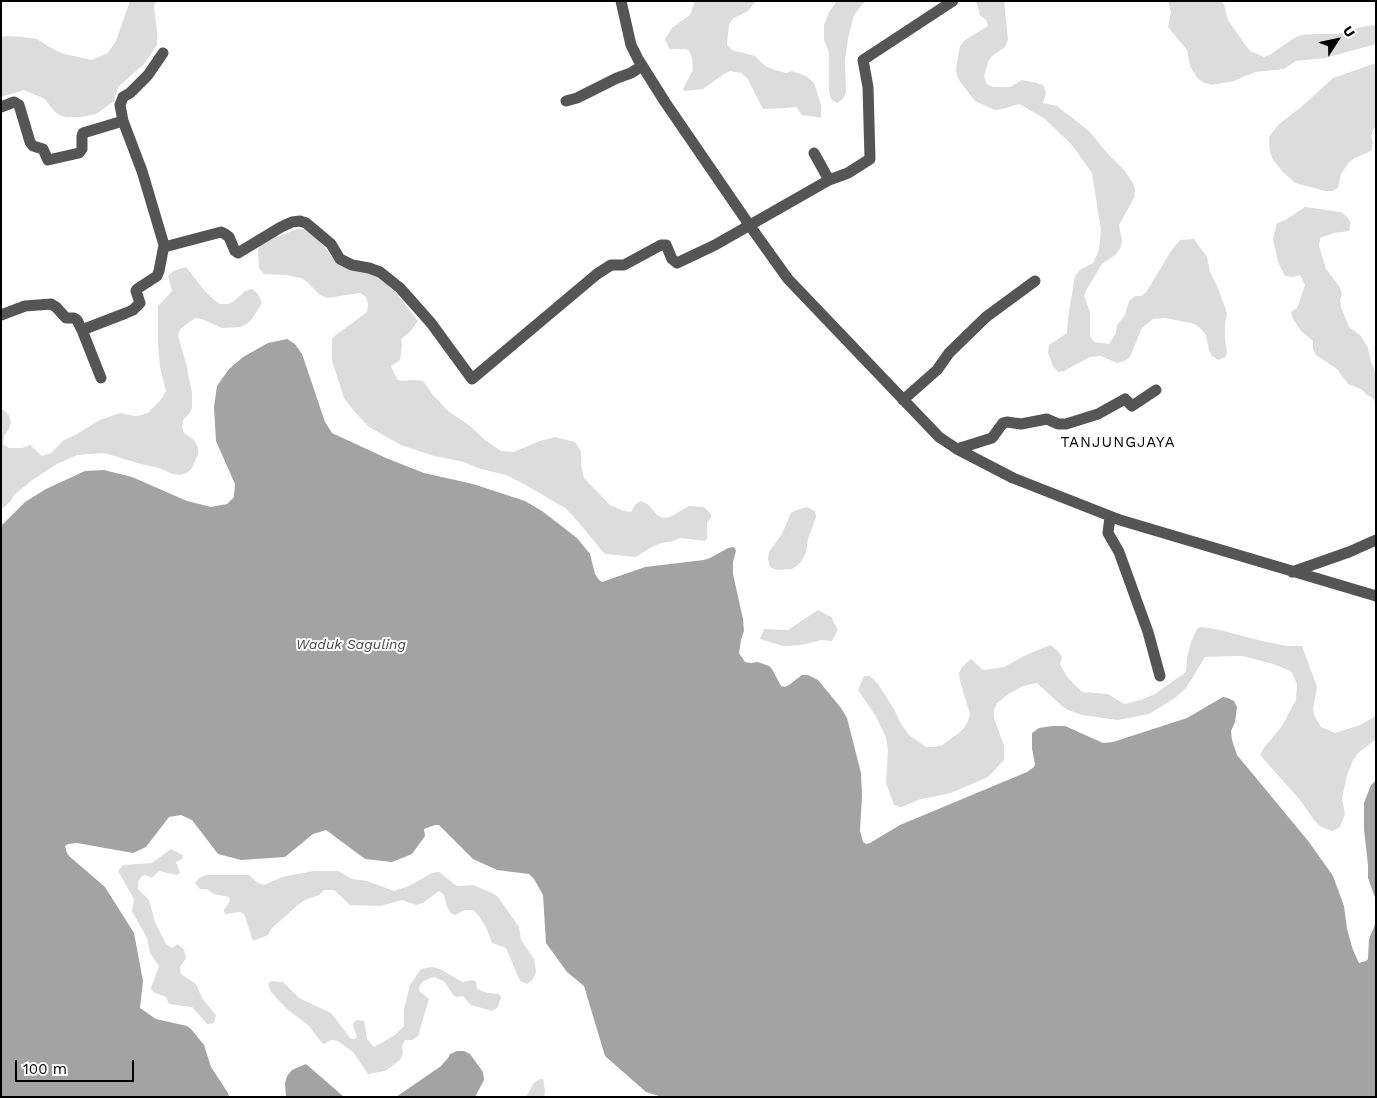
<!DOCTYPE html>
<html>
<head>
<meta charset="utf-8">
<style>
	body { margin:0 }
	#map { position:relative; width:1377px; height:1098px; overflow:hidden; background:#fff; font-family:"Work Sans",sans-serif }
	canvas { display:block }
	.frame { position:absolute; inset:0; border:2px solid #000; pointer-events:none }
	.north { position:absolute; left:1312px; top:15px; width:50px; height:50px; -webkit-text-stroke:4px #fff; paint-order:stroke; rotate:55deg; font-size:14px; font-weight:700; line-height:20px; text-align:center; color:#000 }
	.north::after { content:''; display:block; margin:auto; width:18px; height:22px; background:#000; clip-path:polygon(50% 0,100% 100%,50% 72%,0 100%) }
	.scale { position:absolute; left:15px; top:1060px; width:119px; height:22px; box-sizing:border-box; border:2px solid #000; border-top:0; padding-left:6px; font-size:15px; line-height:18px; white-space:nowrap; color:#000; -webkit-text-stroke:4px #fff; paint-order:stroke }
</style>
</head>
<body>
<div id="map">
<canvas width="1377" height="1098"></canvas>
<div class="frame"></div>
<div class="north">U</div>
<div class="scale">100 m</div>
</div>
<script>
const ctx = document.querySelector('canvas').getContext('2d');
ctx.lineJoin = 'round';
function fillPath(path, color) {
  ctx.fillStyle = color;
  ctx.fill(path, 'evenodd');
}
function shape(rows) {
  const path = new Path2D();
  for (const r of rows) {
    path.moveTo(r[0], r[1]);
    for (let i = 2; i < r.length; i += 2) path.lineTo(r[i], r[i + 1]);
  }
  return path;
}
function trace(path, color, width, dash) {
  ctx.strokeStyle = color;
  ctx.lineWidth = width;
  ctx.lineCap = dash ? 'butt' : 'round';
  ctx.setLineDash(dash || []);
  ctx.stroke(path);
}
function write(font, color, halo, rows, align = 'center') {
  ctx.font = font + ' "Work Sans",sans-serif';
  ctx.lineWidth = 4;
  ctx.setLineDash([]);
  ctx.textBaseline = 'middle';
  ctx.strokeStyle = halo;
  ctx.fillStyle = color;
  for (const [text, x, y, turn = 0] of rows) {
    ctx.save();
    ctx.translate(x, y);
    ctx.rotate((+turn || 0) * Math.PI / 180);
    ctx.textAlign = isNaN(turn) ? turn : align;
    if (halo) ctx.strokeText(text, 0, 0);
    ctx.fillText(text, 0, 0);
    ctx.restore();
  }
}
fillPath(shape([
	[130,1,156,1,154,6,157,32,157,45,144,64,118,87,114,101,96,114,81,117,66,117,59,115,54,111,45,99,24,90,1,97,1,37,8,36,23,37,37,39,51,48,64,54,92,60,108,53,116,41],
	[695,1,756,1,748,11,734,18,729,24,727,45,732,50,755,56,765,66,772,69,786,73,792,71,806,76,814,83,821,105,821,118,802,115,796,107,786,108,763,109,747,78,741,73,730,71,724,74,703,89,685,91,683,89,693,70,692,58,689,51,686,49,670,49,668,46,665,39,672,28,690,15],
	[837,1,865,1,854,15,848,38,845,61,846,92,843,99,837,103,831,99,829,92,829,53,824,40,824,25,829,12],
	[976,1,1004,1,1008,40,1005,47,992,56,988,62,984,77,987,84,993,87,1010,87,1022,80,1037,83,1044,86,1046,93,1043,103,1057,106,1089,131,1108,154,1124,170,1133,183,1135,190,1134,198,1119,225,1122,241,1120,249,1115,255,1102,264,1087,289,1084,296,1090,312,1090,336,1094,342,1109,344,1116,333,1117,325,1125,315,1129,301,1135,296,1142,296,1147,291,1171,251,1180,240,1194,239,1207,257,1210,272,1217,286,1225,307,1227,315,1225,323,1225,338,1227,354,1225,357,1219,360,1212,356,1209,350,1206,335,1201,329,1195,324,1166,318,1153,319,1142,328,1130,357,1124,361,1117,363,1101,356,1090,357,1064,371,1058,372,1053,366,1048,353,1049,345,1067,333,1068,318,1075,276,1080,270,1093,263,1099,250,1101,230,1092,173,1072,145,1045,119,1025,107,1019,104,1002,109,995,110,975,101,961,83,957,76,956,69,960,46,965,40,988,26,986,20,980,15],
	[1168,1,1221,1,1224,5,1228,20,1246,46,1250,51,1264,57,1271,54,1294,38,1301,35,1316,34,1338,34,1352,29,1373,25,1376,25,1376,44,1325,58,1296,61,1284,69,1255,72,1234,81,1212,85,1205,83,1198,79,1190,66,1187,50,1168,27,1171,12],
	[1376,63,1376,127,1374,128,1371,136,1373,143,1371,151,1355,158,1349,162,1341,174,1338,188,1332,191,1325,191,1295,183,1283,172,1273,160,1270,152,1269,137,1279,124,1300,108,1333,78],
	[1305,207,1341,212,1347,217,1351,223,1349,231,1334,233,1320,238,1319,246,1326,269,1339,286,1342,293,1340,300,1341,307,1349,327,1361,336,1368,348,1371,362,1376,373,1376,405,1373,398,1367,395,1361,389,1348,384,1337,369,1316,355,1313,349,1313,341,1301,331,1293,319,1291,312,1297,308,1300,300,1305,285,1300,275,1293,277,1285,276,1278,262,1273,239,1277,223,1285,220],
	[297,229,305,229,314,234,331,256,337,261,377,275,397,294,418,321,410,332,401,339,402,346,400,360,391,366,394,373,398,380,402,381,413,380,423,381,433,395,448,411,470,426,485,440,501,451,513,452,540,441,555,437,575,442,581,451,581,464,584,478,610,505,624,511,631,512,635,505,640,501,648,504,657,515,663,518,670,517,689,506,704,507,711,514,711,517,707,523,707,538,705,541,680,538,673,541,661,543,650,548,636,557,606,554,603,552,574,517,565,508,524,484,506,475,478,468,464,462,434,456,401,445,369,427,353,410,344,398,332,361,332,338,367,312,368,304,366,297,360,293,327,298,320,295,307,282,301,278,286,275,264,274,259,268,258,249,262,243],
	[186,267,204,290,214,300,220,304,228,304,234,301,245,291,252,289,258,294,262,303,252,319,247,324,240,327,222,328,202,319,195,318,180,329,178,336,186,363,192,393,192,408,189,414,183,420,182,427,184,433,194,440,198,447,198,454,192,468,187,473,180,475,173,474,159,468,141,464,104,453,77,455,57,464,31,481,14,495,11,501,1,510,1,408,9,415,11,422,9,429,4,436,3,444,9,448,22,448,30,445,42,456,51,453,64,440,77,434,100,420,120,413,135,416,142,415,149,412,162,398,166,391,160,367,158,345,158,306,172,291,168,276,173,271],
	[807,507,815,511,816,517,808,539,806,553,802,560,798,565,792,569,777,570,770,567,768,559,769,552,782,534,791,513,797,510],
	[818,610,831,617,838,630,832,641,821,640,802,645,783,646,760,639,764,629,788,630],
	[1201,627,1216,629,1262,641,1287,646,1302,646,1317,687,1313,709,1314,715,1321,727,1335,733,1360,725,1376,716,1376,739,1358,753,1353,760,1347,775,1342,799,1345,814,1340,827,1333,831,1326,829,1320,826,1314,820,1300,800,1260,755,1263,749,1282,726,1296,700,1297,684,1291,671,1273,664,1243,656,1235,656,1205,657,1186,688,1175,698,1149,714,1118,720,1082,715,1068,710,1062,706,1037,683,1023,686,1010,693,997,703,994,710,994,718,1004,746,1004,760,988,777,951,793,921,799,901,807,894,805,886,783,888,751,886,737,875,715,858,690,864,676,870,676,878,684,894,709,900,722,909,735,926,747,934,747,942,745,959,733,964,728,968,721,970,714,960,681,959,673,962,667,971,659,983,670,1004,667,1026,655,1050,645,1056,649,1062,657,1060,664,1067,677,1082,692,1108,694,1124,704,1141,700,1155,694,1186,672,1187,657,1191,642,1197,629],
	[171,849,183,855,182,859,176,862,180,873,177,875,159,871,152,878,145,875,142,876,138,882,138,889,149,900,155,922,166,944,172,948,178,944,184,950,186,958,180,967,181,974,196,984,202,998,216,1015,214,1023,207,1024,192,1007,169,1004,166,997,153,992,151,988,159,966,150,953,147,938,132,911,134,899,118,871,123,865,152,863],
	[314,871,338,871,352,879,367,881,394,891,409,886,432,873,439,872,457,886,473,885,492,893,498,897,519,927,521,940,534,959,536,972,533,979,527,984,520,981,506,948,492,943,487,929,479,916,473,910,465,910,455,915,451,913,447,907,444,895,439,891,423,903,416,905,402,900,380,906,350,905,334,890,324,890,319,895,305,900,299,904,272,928,268,935,253,941,244,914,240,912,225,914,224,910,230,901,229,897,214,894,207,889,200,889,195,883,199,878,206,875,249,875,258,883,264,885,282,877],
	[432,967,440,969,462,982,473,980,476,982,477,989,488,993,499,994,501,997,498,1007,492,1011,471,1005,463,996,456,997,453,995,445,982,434,977,423,981,419,987,419,991,429,999,418,1036,412,1040,405,1040,402,1046,403,1053,400,1060,385,1071,368,1074,353,1052,338,1041,331,1040,324,1044,321,1042,309,1026,287,1009,271,992,268,984,271,981,283,982,299,998,331,1013,351,1039,354,1039,357,1037,353,1026,354,1022,357,1020,364,1021,367,1039,374,1047,395,1035,404,1026,404,1010,410,985,421,969],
	[540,1079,543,1079,545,1091,544,1097,526,1097,534,1083]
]), '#dcdcdc');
fillPath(shape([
	[287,339,295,344,302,354,325,422,332,433,386,458,424,473,473,484,525,501,542,511,577,538,590,554,595,574,599,580,602,582,645,567,704,560,710,558,728,548,733,547,735,548,736,551,733,562,733,574,743,619,744,631,741,640,739,653,745,662,751,663,758,662,769,666,772,669,781,686,785,687,789,685,802,675,808,675,818,680,841,708,847,718,861,773,862,796,860,831,863,842,866,844,870,843,900,825,1027,772,1034,767,1035,764,1032,749,1032,733,1039,728,1052,726,1065,726,1103,743,1113,742,1187,718,1223,697,1228,698,1234,701,1237,707,1235,722,1231,731,1232,740,1237,755,1309,842,1333,876,1344,906,1347,929,1353,950,1359,963,1366,961,1368,959,1369,939,1376,922,1376,1097,662,1097,646,1092,605,1056,584,986,567,972,546,943,543,895,534,879,529,874,497,870,473,859,439,825,435,825,424,829,425,836,412,854,392,862,365,859,326,830,313,834,285,857,241,860,218,854,192,820,181,815,169,817,146,847,133,853,77,843,68,844,65,846,67,853,69,856,105,887,134,933,143,981,140,1008,156,1019,187,1026,191,1029,204,1045,211,1067,228,1093,229,1097,1,1097,1,526,25,502,46,489,85,471,104,470,132,477,187,501,211,507,227,504,234,497,235,484,216,441,214,407,217,386,229,369,243,357,268,343],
	[1376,780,1376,900,1368,878,1368,865,1364,829,1364,803,1371,785],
	[457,1051,464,1051,470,1054,483,1072,484,1080,475,1097,396,1097,441,1066,448,1058,450,1054],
	[306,1064,344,1097,286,1097,285,1083,287,1076,292,1070]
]), '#a3a3a3');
trace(shape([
	[621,1,631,45,638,59,665,102,750,226,788,279,939,437,957,449,1013,478,1120,520,1376,596],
	[163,53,148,75,130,93,123,97,120,105,123,121,142,171,164,245,168,246,221,232,225,234,229,237,235,251,238,253,281,227,292,222,300,221,306,223,331,244,340,259,352,265,369,268,380,272,400,288,431,323,472,379,597,274,611,265,624,265,661,245,666,245,672,259,677,263,715,245,829,180,848,173,870,159,868,87,863,60,953,1],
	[566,101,577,98,617,78,631,73,642,66],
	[1,107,14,102,19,105,30,142,33,146,43,149,47,158,48,160,79,153,82,149,82,136,83,133,123,121],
	[814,153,829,180],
	[1,315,25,306,51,304,56,307,66,318,74,318,77,320,82,330,126,313,133,310,140,303,136,291,137,289,157,276,159,271,164,245],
	[82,330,101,378],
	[903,400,937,370,949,353,986,317,1035,281],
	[957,449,992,438,1003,423,1007,422,1021,424,1047,419,1058,424,1066,424,1098,414,1125,399,1132,406,1156,390],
	[1110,517,1108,533,1119,552,1148,632,1160,676],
	[1292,572,1349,552,1376,540]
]), '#555', 11);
write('italic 14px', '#444', '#fff', [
	["Waduk Saguling",351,645]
]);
ctx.letterSpacing = '1px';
write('15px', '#000', '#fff', [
	["TANJUNGJAYA",1118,443]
]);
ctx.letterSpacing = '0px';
</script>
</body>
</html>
